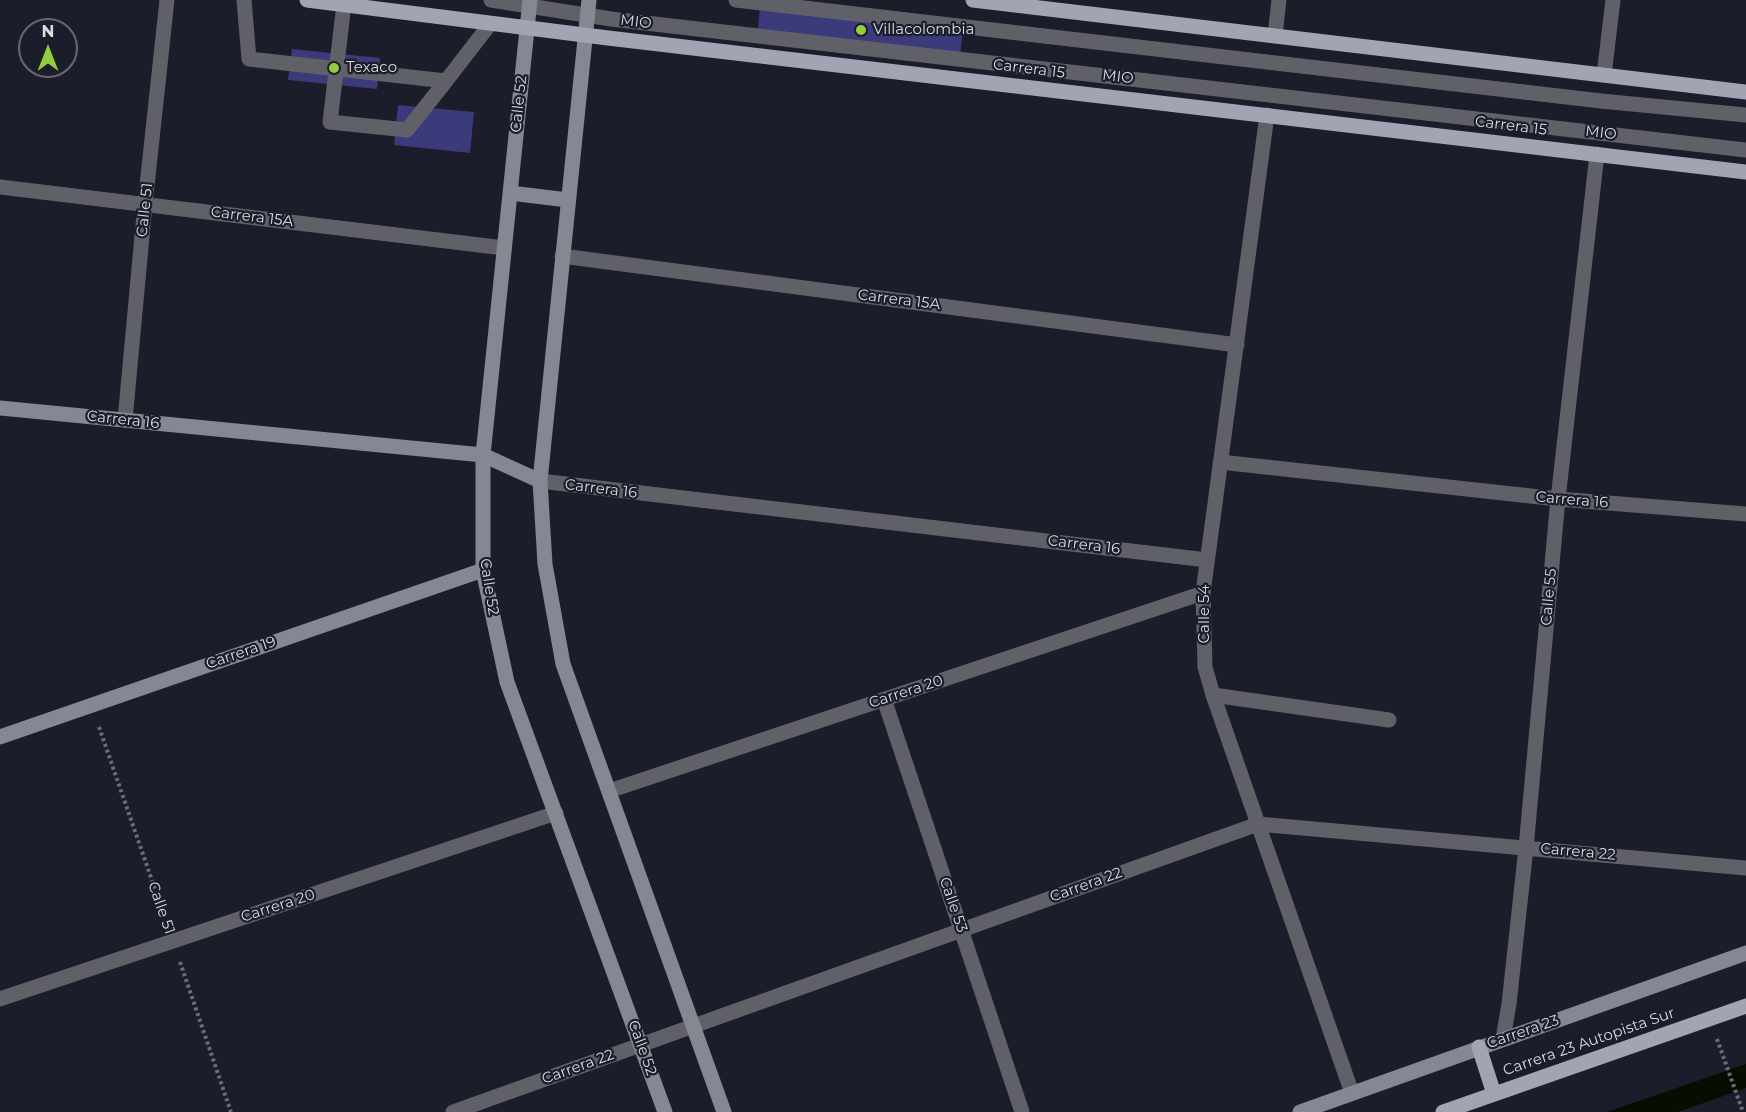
<!DOCTYPE html>
<html>
<head>
<meta charset="utf-8">
<style>
	body { margin:0 }
	#map { position:relative; width:1746px; height:1112px; overflow:hidden; background:#1c1d2a; font-family:Montserrat,sans-serif }
	canvas { display:block }
	.north { position:absolute; left:18px; top:18px; width:60px; height:60px; box-sizing:border-box; background:#1c1d2a; border:2px solid #686974; border-radius:50%; rotate:0deg; font-size:16px; font-weight:700; line-height:24px; text-align:center; color:#d9dae3 }
	.north::after { content:''; display:block; margin:auto; width:21px; height:27px; background:#92cd3e; clip-path:polygon(50% 0,100% 100%,50% 72%,0 100%) }
</style>
</head>
<body>
<div id="map">
<canvas width="1746" height="1112"></canvas>
<div class="north">N</div>
</div>
<script>
const ctx = document.querySelector('canvas').getContext('2d');
ctx.lineJoin = 'round';
function fillPath(path, color) {
  ctx.fillStyle = color;
  ctx.fill(path, 'evenodd');
}
function shape(rows) {
  const path = new Path2D();
  for (const r of rows) {
    path.moveTo(r[0], r[1]);
    for (let i = 2; i < r.length; i += 2) path.lineTo(r[i], r[i + 1]);
  }
  return path;
}
function trace(path, color, width, dash) {
  ctx.strokeStyle = color;
  ctx.lineWidth = width;
  ctx.lineCap = dash ? 'butt' : 'round';
  ctx.setLineDash(dash || []);
  ctx.stroke(path);
}
function write(font, color, halo, rows, align = 'center') {
  ctx.font = font + ' Montserrat,sans-serif';
  ctx.lineWidth = 4.5;
  ctx.setLineDash([]);
  ctx.textBaseline = 'middle';
  ctx.strokeStyle = halo;
  ctx.fillStyle = color;
  for (const [text, x, y, turn = 0] of rows) {
    ctx.save();
    ctx.translate(x, y);
    ctx.rotate((+turn || 0) * Math.PI / 180);
    ctx.textAlign = isNaN(turn) ? turn : align;
    if (halo) ctx.strokeText(text, 0, 0);
    ctx.fillText(text, 0, 0);
    ctx.restore();
  }
}
fillPath(shape([
	[1746,1064,1746,1088,1678,1112,1607,1112]
]), '#060e00');
fillPath(shape([
	[760,5,963,29,960,57,758,31],
	[292,49,380,58,377,89,288,80],
	[398,105,474,112,470,153,394,145]
]), '#3b3a7b');
trace(shape([
	[99,727,166,921],
	[180,962,231,1112],
	[1717,1039,1743,1112]
]), '#6c6d79', 4, [3, 3]);
trace(shape([
	[244,0,249,59,446,81,490,24],
	[491,0,611,19,1746,150],
	[736,0,1601,101,1746,115],
	[344,4,330,122,407,130,446,81]
]), '#606168', 15);
trace(shape([
	[1275,36,1279,0],
	[1604,75,1613,0],
	[1267,115,1203,593,1205,667,1213,695,1352,1093],
	[0,187,504,248],
	[562,256,1237,345],
	[125,420,145,204,167,0],
	[1220,462,1558,499,1746,514],
	[540,481,1207,560],
	[1213,695,1389,720],
	[884,699,1022,1112],
	[609,791,1203,593],
	[0,999,556,813],
	[1503,1039,1509,1004,1526,848,1558,499,1597,154],
	[453,1112,1258,824,1746,868]
]), '#606168', 15);
trace(shape([
	[530,0,483,455,483,570,507,682,665,1112],
	[589,0,540,481,545,564,563,664,724,1112],
	[510,193,568,200],
	[0,408,483,455,540,481],
	[0,737,483,570],
	[1300,1112,1746,953]
]), '#858792', 15);
trace(shape([
	[307,0,608,38,1746,172],
	[973,0,1746,92],
	[1479,1047,1494,1094],
	[1443,1112,1746,1006]
]), '#a2a4b3', 15);
for (const [x, y, r, color] of [
	[861,30,6,"#92cd3e"],
	[334,68,6,"#92cd3e"]
]) {
  const dot = new Path2D();
  dot.arc(x, y, r, 0, 2 * Math.PI);
  ctx.fillStyle = color;
  ctx.fill(dot);
  trace(dot, '#1c1d2a', 2);
}
write('15px', '#d9dae3', '#1c1d2a', [
	["MIO",636,22,7],
	["Carrera 15",1029,69,7],
	["MIO",1118,77,7],
	["Calle 52",519,104,-84],
	["Carrera 15",1511,126,7],
	["MIO",1601,133,7],
	["Calle 51",145,210,-84],
	["Carrera 15A",252,217,7],
	["Carrera 15A",899,300,7],
	["Carrera 16",123,420,6],
	["Carrera 16",601,489,7],
	["Carrera 16",1572,500,5],
	["Carrera 16",1084,545,7],
	["Calle 52",489,587,81],
	["Calle 55",1549,597,-85],
	["Calle 54",1205,614,-90],
	["Carrera 19",241,653,-19],
	["Carrera 20",906,692,-18],
	["Carrera 22",1578,852,5],
	["Carrera 22",1086,885,-20],
	["Calle 53",953,905,71],
	["Carrera 20",278,906,-18],
	["Calle 51",161,908,71],
	["Carrera 23",1523,1032,-19],
	["Carrera 23 Autopista Sur",1589,1042,-19],
	["Calle 52",642,1048,70],
	["Carrera 22",578,1067,-20]
]);
write('15px', '#d9dae3', '#1c1d2a', [
	["Villacolombia",873,30],
	["Texaco",346,68]
], 'left');
</script>
</body>
</html>
